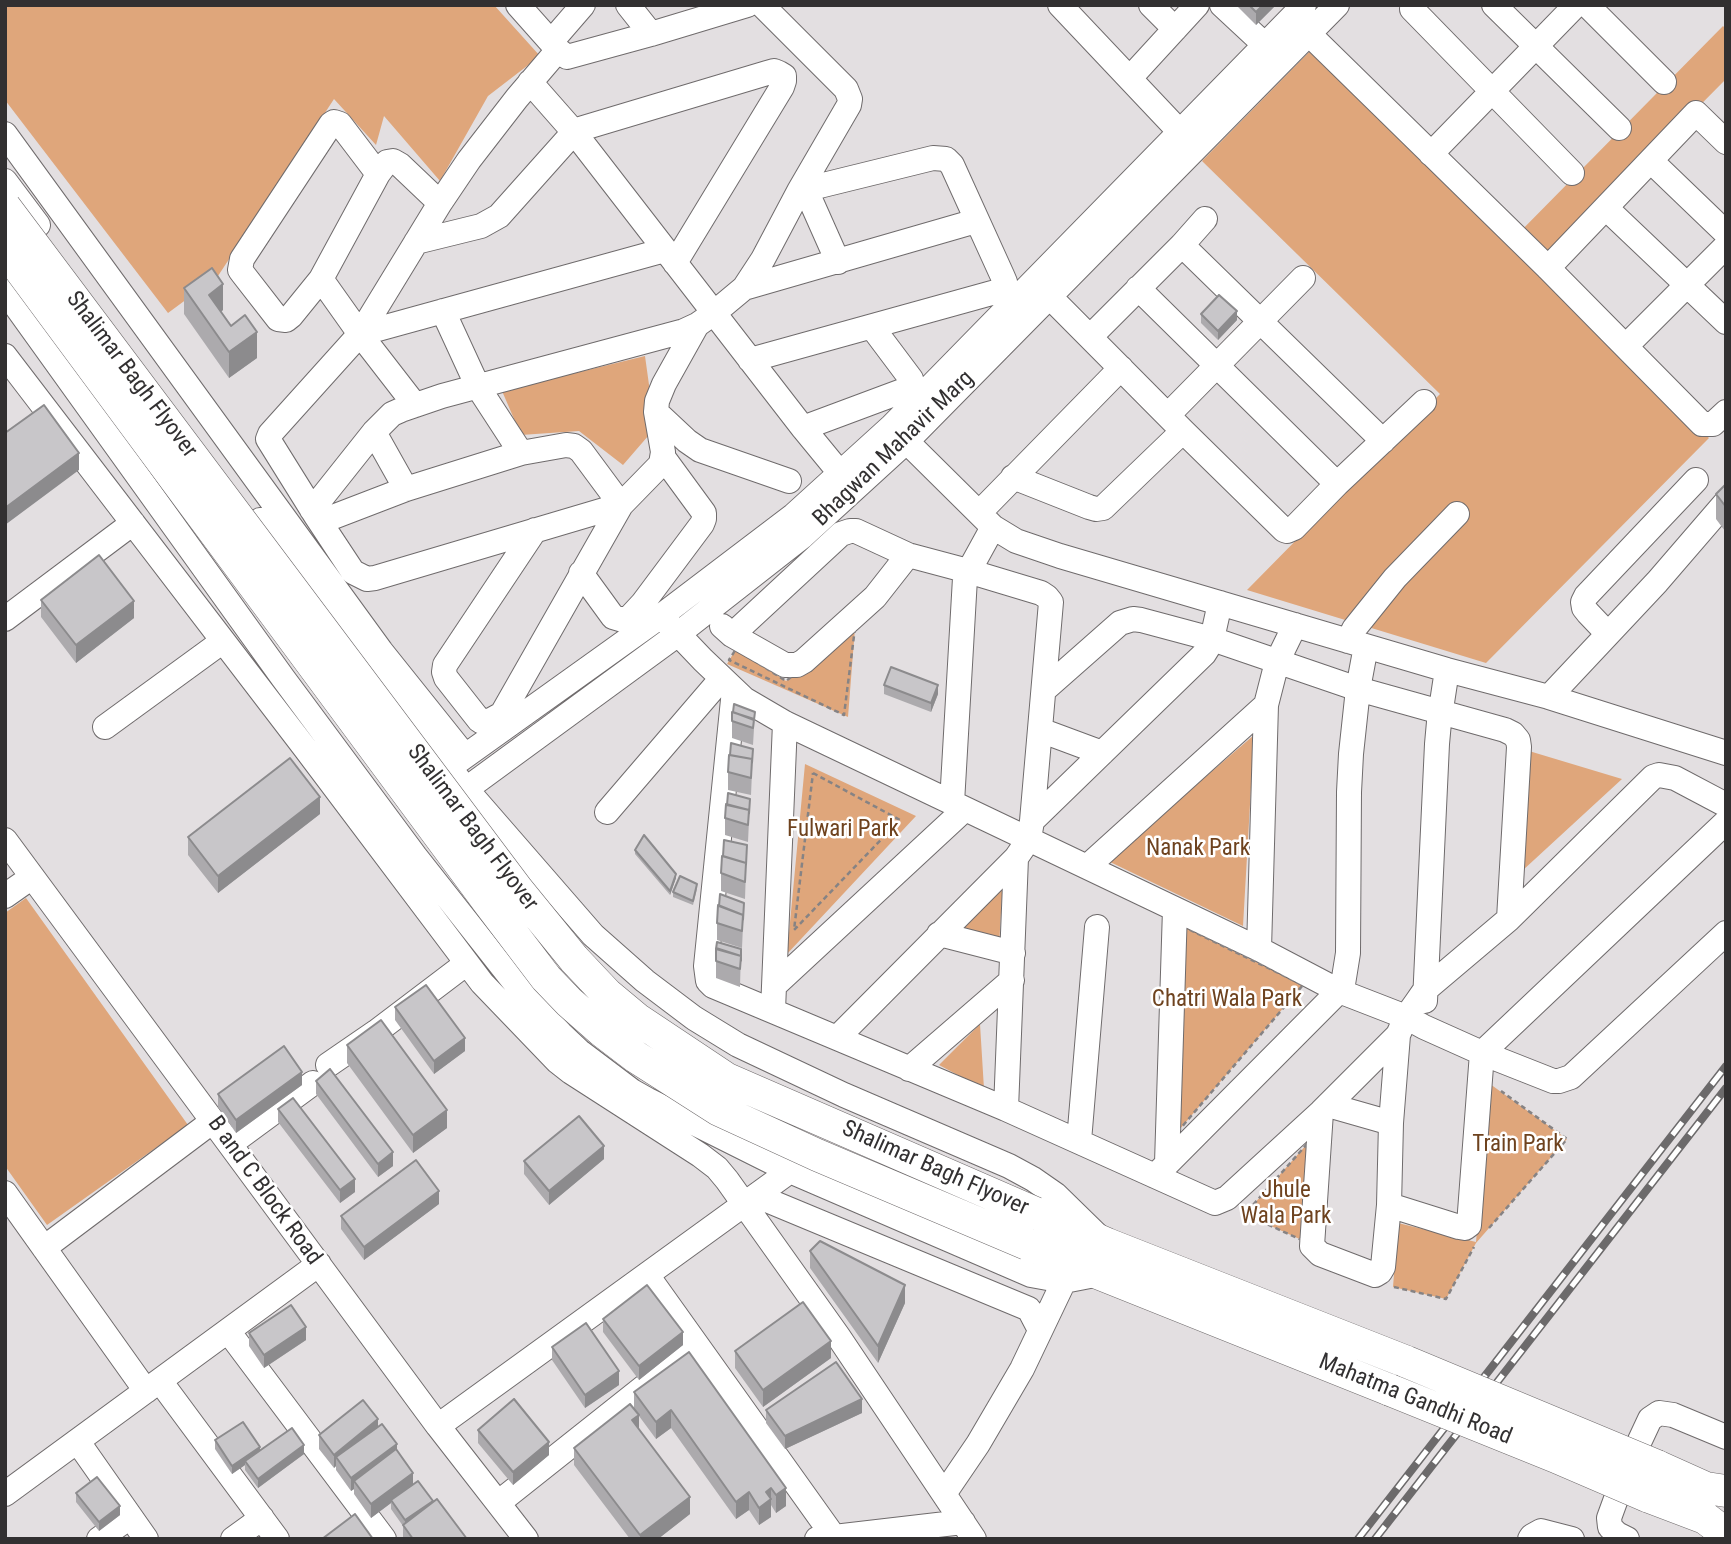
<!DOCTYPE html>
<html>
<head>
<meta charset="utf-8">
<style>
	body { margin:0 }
	#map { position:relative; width:1731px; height:1544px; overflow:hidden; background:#e3dfe1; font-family:"Roboto Condensed",sans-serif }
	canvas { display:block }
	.frame { position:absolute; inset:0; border:7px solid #323031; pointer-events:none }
</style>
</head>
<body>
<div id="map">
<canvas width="1731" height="1544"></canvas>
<div class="frame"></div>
</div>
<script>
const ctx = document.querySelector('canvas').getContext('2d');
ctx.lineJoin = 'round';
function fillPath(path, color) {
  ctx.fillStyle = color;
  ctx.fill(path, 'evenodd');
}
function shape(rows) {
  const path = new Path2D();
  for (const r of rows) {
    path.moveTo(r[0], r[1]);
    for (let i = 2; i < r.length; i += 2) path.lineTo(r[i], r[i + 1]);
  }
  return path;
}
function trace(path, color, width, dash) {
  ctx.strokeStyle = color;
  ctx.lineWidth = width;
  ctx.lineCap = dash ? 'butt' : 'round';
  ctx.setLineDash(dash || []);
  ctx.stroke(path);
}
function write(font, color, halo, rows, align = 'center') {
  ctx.font = font + ' "Roboto Condensed",sans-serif';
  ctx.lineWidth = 5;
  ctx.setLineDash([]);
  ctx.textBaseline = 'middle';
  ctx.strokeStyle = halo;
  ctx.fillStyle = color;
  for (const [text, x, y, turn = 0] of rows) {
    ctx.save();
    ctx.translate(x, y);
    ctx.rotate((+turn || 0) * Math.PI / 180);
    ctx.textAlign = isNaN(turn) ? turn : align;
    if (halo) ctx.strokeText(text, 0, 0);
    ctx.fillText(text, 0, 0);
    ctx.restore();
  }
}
fillPath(shape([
	[5,5,494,5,540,56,488,96,440,181,384,116,376,145,334,99,218,276,168,313,5,100],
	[1723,26,1726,29,1726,79,1538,269,1709,438,1486,663,1247,590,1440,394,1202,161,1314,47,1509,243],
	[645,356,655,428,623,465,579,431,521,435,502,391],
	[855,628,848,717,727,664,736,649,786,681],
	[1254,735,1243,926,1108,861],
	[1529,751,1622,779,1522,871],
	[805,764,916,816,787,954],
	[1003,879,999,946,957,929],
	[26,898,188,1125,47,1225,5,1166,5,913],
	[1182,926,1303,985,1174,1136],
	[980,1024,984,1089,939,1065],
	[1490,1084,1567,1139,1476,1243,1446,1299,1393,1287,1398,1223,1476,1242],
	[1315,1135,1306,1242,1245,1214]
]), '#dfa67b');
const minor = shape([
	[518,5,558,50,567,57,651,34,747,5],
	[628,5,651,34],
	[1060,5,1180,132],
	[1151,5,1175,29],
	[1222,5,1265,45],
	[1494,5,1619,128],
	[1587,5,1664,82],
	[1412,9,1572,173],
	[1309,34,1548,268,1702,424,1713,424,1726,412],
	[551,42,583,5],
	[1130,78,1197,5],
	[530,82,574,132,803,428,849,484],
	[5,134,381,651,465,756],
	[1431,154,1576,5],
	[1651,161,1726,233],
	[378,174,340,124,334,122,331,124,242,259,240,270,243,274,278,319,286,320,291,316,321,279,378,174,387,162,393,161,400,165,440,203],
	[5,181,38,225],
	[806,190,838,262],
	[1606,208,1726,322],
	[416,242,481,226,499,216,574,132,580,129,767,73,774,71,779,73,784,76,784,81,782,87,675,263],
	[1182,245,1383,441],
	[1548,268,1696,113,1726,142],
	[321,279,360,334,415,405],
	[1039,286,1183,431,1284,530,1287,531,1294,528,1337,484,1424,402],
	[744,288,976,221],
	[1138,288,1337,484],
	[5,291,283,678,415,856,523,993,561,1034,579,1051,632,1091,648,1100,790,1171,1031,1275,1064,1281,1100,1274],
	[443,311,478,387,521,453],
	[360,334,665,250],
	[1090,337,1182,245,1205,219],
	[1626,346,1726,246],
	[5,356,305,748,482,983,557,1061,571,1072,700,1155,717,1168,727,1180,838,1336,974,1539],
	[750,360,999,291,1004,288,1005,282,1002,275,952,165,946,159,933,158,799,191],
	[656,412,687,441,700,450,789,481],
	[1168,415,1303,278],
	[803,428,913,387,911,379,872,327],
	[895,430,993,527,1016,541,1060,556,1447,670,1549,697,1726,753],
	[374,432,406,489],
	[1013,477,1089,507,1096,509,1103,508,1183,431],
	[312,510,374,432,392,414,401,410,442,396,684,331,697,325,714,313,744,288,763,259,799,191,849,105,850,99,846,89,762,5],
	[979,513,1121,368],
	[260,520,466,789,593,935,645,981,694,1018,738,1045,844,1095,1009,1166,1033,1179,1056,1195,1098,1236],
	[320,522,406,489,521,453,566,445,574,446,581,451,621,505,375,578,367,579,353,572,316,516,268,439,270,434,360,334,440,203,469,160,517,98,558,50],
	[535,530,445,665,444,672,446,678,479,720,482,722,491,720,502,714,621,505,661,464,663,452,656,412,657,401,664,384,697,325],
	[581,573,613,617,623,620,630,617,643,603,702,524,704,519,704,513,663,457],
	[661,616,703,660,744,699,785,723,1259,949,1339,991,1406,1017,1424,1027,1482,1053,1553,1081,1559,1081,1571,1077,1726,933],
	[5,619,133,523],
	[722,626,732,635,785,665,797,665,804,661,875,597,908,555],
	[1608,634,1588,613,1584,608,1583,602,1586,596,1696,480],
	[732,635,841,534,850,531,856,531,908,555,968,571,1041,593,1047,597,1051,602,1032,821,1029,839,1016,858,837,1038],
	[1348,641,1354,629,1395,578,1457,514],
	[734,690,706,966,708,981,713,986,1006,1109,1215,1203,1227,1198,1321,1112,1398,1035],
	[1044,690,1120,623,1133,619,1141,620,1212,639,1358,689,1505,730,1513,734,1518,740,1519,747,1509,919],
	[1549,697,1657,582,1726,502],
	[105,727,223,641],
	[1040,730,1102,753],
	[436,777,661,616,794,515,892,426,1304,5],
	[454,798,678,634,803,536,907,441,1337,5],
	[952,803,965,578,993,527],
	[607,812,722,678],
	[1032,821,1204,654,1209,646,1212,639,1220,603],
	[5,840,438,1426,526,1539],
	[1087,867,1266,705],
	[5,896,32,877],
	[939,934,1013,953],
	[1259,949,1266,705,1277,662,1295,625],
	[774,986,965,809],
	[1425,1001,1437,744,1439,722,1447,670],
	[773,1010,785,723],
	[328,1065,376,1032,467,963],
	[909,1069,1012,980],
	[1328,1105,1391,1123],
	[1006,1109,1016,858],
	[1321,1112,1312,1246,1320,1254,1375,1275,1380,1272,1383,1267,1389,1205,1391,1123,1398,1035,1406,1017,1416,1003,1425,990,1509,919,1653,777,1659,775,1675,778,1726,805],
	[1079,1141,1097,927],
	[230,1144,313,1083],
	[1167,1163,1175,909],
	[1155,1176,1339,991,1343,984,1348,953,1349,792,1351,754,1358,689,1366,646],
	[5,1193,146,1391],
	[757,1196,1029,1309,1040,1330],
	[1389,1205,1459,1227,1465,1228,1469,1225,1482,1053,1726,822],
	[44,1248,213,1121],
	[647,1275,834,1537],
	[228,1331,384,1539],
	[160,1381,277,1539],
	[438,1426,790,1171],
	[78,1442,146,1539],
	[5,1494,319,1264],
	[944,1494,978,1444,1022,1369,1064,1281],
	[498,1503,697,1345],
	[99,1539,130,1517],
	[233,1539,262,1518],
	[817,1539,963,1522],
	[1530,1539,1532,1536,1541,1531,1572,1539],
	[1627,1539,1617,1534,1610,1527,1609,1518,1628,1466,1650,1419,1659,1413,1673,1415,1726,1437]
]);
const major = shape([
	[1035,1213,1107,1244,1407,1362],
	[1027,1244,1100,1274,1390,1390],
	[1657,1466,1706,1488,1726,1491],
	[1647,1496,1705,1518,1726,1534]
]);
trace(minor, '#6f6b6c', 26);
trace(major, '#6f6b6c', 33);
trace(shape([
	[855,628,844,715,729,660,736,649,786,681,855,628],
	[813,773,900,820,794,930,813,773],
	[1182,926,1303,985,1174,1136,1182,926],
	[1315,1135,1306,1242,1245,1214,1315,1135],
	[1489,1228,1567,1139,1501,1091],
	[1394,1287,1446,1299,1474,1247]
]), '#868384', 2.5, [5, 3.5]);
trace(minor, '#fff', 24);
trace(major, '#fff', 32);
const rail = shape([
	[1358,1539,1726,1066],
	[1375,1539,1726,1088]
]);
trace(rail, '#6c6a6b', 8);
trace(rail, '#fff', 5, [16]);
const majorBridge = shape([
	[5,207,517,889,574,959,607,994,637,1019,727,1079,1035,1213],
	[5,249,489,903,546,978,569,1002,602,1031,636,1057,719,1110,817,1155,1027,1244],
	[1407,1362,1657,1466],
	[1390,1390,1556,1457,1647,1496]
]);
trace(majorBridge, '#6f6b6c', 33, []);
trace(majorBridge, '#fff', 32);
fillPath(shape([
	[1236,5,1276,5,1256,25],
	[184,288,223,310,221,312,257,358,229,378,184,314],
	[1201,314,1237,320,1218,340,1201,323],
	[1726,484,1726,556,1725,531,1716,519,1716,494],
	[41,600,134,618,76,663,41,617],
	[884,685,938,694,931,712,884,694],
	[755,712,753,745,732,738,732,721],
	[753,749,751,795,728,790,728,772],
	[750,799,748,842,725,835,725,818],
	[320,814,218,893,188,855,188,837],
	[747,845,746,869,745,899,721,891,721,873],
	[635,850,676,878,670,895,635,854],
	[697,889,693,905,673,897,673,892],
	[744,903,742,948,717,940,717,923],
	[716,948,741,949,740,987,716,978],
	[395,1007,465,1051,434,1074,395,1020],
	[347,1045,447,1128,413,1153,347,1063],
	[316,1081,393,1166,378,1177,316,1094],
	[302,1085,236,1133,218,1107,218,1094],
	[278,1109,355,1192,340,1203,278,1122],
	[604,1159,549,1205,524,1174,524,1161],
	[439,1204,364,1260,341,1229,341,1216],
	[810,1251,905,1303,878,1363,810,1268],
	[603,1319,683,1345,639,1380,603,1332],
	[249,1333,306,1340,264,1368,249,1346],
	[552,1347,619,1385,585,1408,552,1360],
	[735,1351,831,1358,763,1407,735,1368],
	[689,1352,786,1506,776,1513,771,1505,771,1517,759,1525,749,1510,736,1519,671,1428,656,1439,639,1416,639,1429,690,1514,658,1539,630,1539,574,1465,574,1448,634,1409,634,1392],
	[766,1410,862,1413,785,1449,766,1423],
	[378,1426,397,1450,413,1484,433,1503,467,1539,403,1539,403,1526,391,1509,391,1503,371,1518,354,1494,354,1489,351,1491,336,1470,336,1466,334,1468,319,1449,319,1435],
	[478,1430,549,1455,513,1485,478,1443],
	[215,1440,260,1451,304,1454,258,1488,245,1470,245,1465,232,1474,215,1449],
	[76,1493,120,1515,99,1531,76,1502]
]), '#acaaad');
fillPath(shape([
	[1263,5,1276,5,1256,25,1256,12],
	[223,284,223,310,209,320,209,295],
	[1237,311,1237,320,1218,340,1218,331],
	[257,332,257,358,229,378,229,352],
	[79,453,79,470,5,525,5,508],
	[134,601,134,618,76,663,76,645],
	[938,685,938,694,931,712,931,703],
	[320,797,320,814,218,893,218,876],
	[676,874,676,878,670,895,670,891],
	[465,1038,465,1051,434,1074,434,1061],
	[302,1072,302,1085,236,1133,236,1120],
	[447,1110,447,1128,413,1153,413,1135],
	[604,1146,604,1159,549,1205,549,1191],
	[393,1152,393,1166,378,1177,378,1164],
	[355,1179,355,1192,340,1203,340,1190],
	[439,1191,439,1204,364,1260,364,1247],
	[905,1285,905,1303,878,1363,878,1346],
	[306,1327,306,1340,264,1368,264,1355],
	[683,1332,683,1345,639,1380,639,1366],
	[831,1341,831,1358,763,1407,763,1390],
	[619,1371,619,1385,585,1408,585,1395],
	[862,1399,862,1413,785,1449,785,1436],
	[671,1410,671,1428,656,1439,656,1422],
	[639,1415,639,1432,632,1420],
	[378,1419,378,1432,336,1457,336,1466,334,1468,334,1455],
	[549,1442,549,1455,513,1485,513,1472],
	[397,1444,397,1457,354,1481,354,1489,351,1491,351,1478],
	[304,1445,304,1454,258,1488,258,1479],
	[260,1447,260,1456,245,1461,245,1465,232,1474,232,1466],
	[413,1473,413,1486,391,1500,391,1503,371,1518,371,1504],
	[771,1488,771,1517,759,1525,759,1508,766,1492],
	[786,1488,786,1506,776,1513,776,1495],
	[749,1492,749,1510,736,1519,736,1502],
	[690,1497,690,1514,658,1539,640,1539,640,1535],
	[433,1501,433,1510,405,1529,405,1520],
	[120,1506,120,1515,99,1531,99,1522]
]), '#8c8b8d');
const building = shape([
	[1249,5,1263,5,1256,12,1249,5],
	[212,268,223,284,209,295,231,326,245,315,257,332,229,352,184,288,212,268],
	[1219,295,1237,311,1218,331,1201,314,1219,295],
	[44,405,79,453,5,508,5,433,44,405],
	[1726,484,1726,507,1716,494,1726,484],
	[99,555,134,601,76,645,41,600,99,555],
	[891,667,938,685,931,703,884,685,891,667],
	[734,704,755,712,754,720,733,712,734,704],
	[732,712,754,719,753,728,732,721,732,712],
	[731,743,753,749,752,763,752,759,730,755,731,743],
	[729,755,752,759,751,778,728,772,729,755],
	[290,758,320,797,218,876,188,837,290,758],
	[728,793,750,799,749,814,749,810,727,805,728,793],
	[726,804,749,810,748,825,725,818,726,804],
	[644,835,676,874,670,891,635,850,644,835],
	[724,840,747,845,746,865,746,863,723,856,724,840],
	[722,856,746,863,745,882,721,873,722,856],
	[680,876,697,884,693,901,673,892,680,876],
	[720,894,744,903,743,920,743,915,719,906,720,894],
	[718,905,743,915,742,931,717,923,718,905],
	[717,942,741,949,741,961,741,956,716,949,717,942],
	[716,948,741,956,740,969,716,961,716,948],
	[426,985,465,1038,434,1061,395,1007,426,985],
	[381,1020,447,1110,413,1135,347,1045,381,1020],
	[284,1046,302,1072,236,1120,218,1094,284,1046],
	[330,1069,393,1152,378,1164,316,1081,330,1069],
	[293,1098,355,1179,340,1190,278,1109,293,1098],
	[579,1116,604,1146,549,1191,524,1161,579,1116],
	[416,1160,439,1191,364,1247,341,1216,416,1160],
	[820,1241,905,1285,878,1346,810,1251,820,1241],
	[647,1285,683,1332,639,1366,603,1319,647,1285],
	[803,1302,831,1341,763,1390,735,1351,803,1302],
	[291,1305,306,1327,264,1355,249,1333,291,1305],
	[586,1323,619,1371,585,1395,552,1347,586,1323],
	[689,1352,786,1488,776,1495,771,1488,766,1492,771,1499,759,1508,749,1492,736,1502,671,1410,656,1422,634,1392,689,1352],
	[836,1362,862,1399,785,1436,766,1410,836,1362],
	[514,1399,549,1442,513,1472,478,1430,514,1399],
	[363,1400,378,1419,334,1455,319,1435,363,1400],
	[630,1404,639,1415,632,1420,690,1497,640,1535,574,1448,630,1404],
	[243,1422,260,1447,232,1466,215,1440,243,1422],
	[382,1424,397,1444,351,1478,336,1457,382,1424],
	[292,1428,304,1445,258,1479,245,1461,292,1428],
	[396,1449,413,1473,371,1504,354,1481,396,1449],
	[97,1477,120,1506,99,1522,76,1493,97,1477],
	[418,1481,433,1501,405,1520,391,1500,418,1481],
	[437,1499,467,1539,413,1539,403,1525,437,1499],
	[355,1514,373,1539,322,1539,355,1514]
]);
fillPath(building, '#c8c6c9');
trace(building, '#8c8b8d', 2);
write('23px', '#323031', '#fff', [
	["Shalimar Bagh Flyover",131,375,53],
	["Bhagwan Mahavir Marg",894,449,-44],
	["Shalimar Bagh Flyover",472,828,53],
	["Shalimar Bagh Flyover",935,1169,24],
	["B and C Block Road",264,1191,54],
	["Mahatma Gandhi Road",1415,1400,22]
]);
write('23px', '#6e421e', '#fff', [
	["Fulwari Park",843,830],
	["Nanak Park",1198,849],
	["Chatri Wala Park",1227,1000],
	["Train Park",1518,1145],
	["Jhule",1286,1191],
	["Wala Park",1286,1217]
]);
</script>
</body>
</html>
